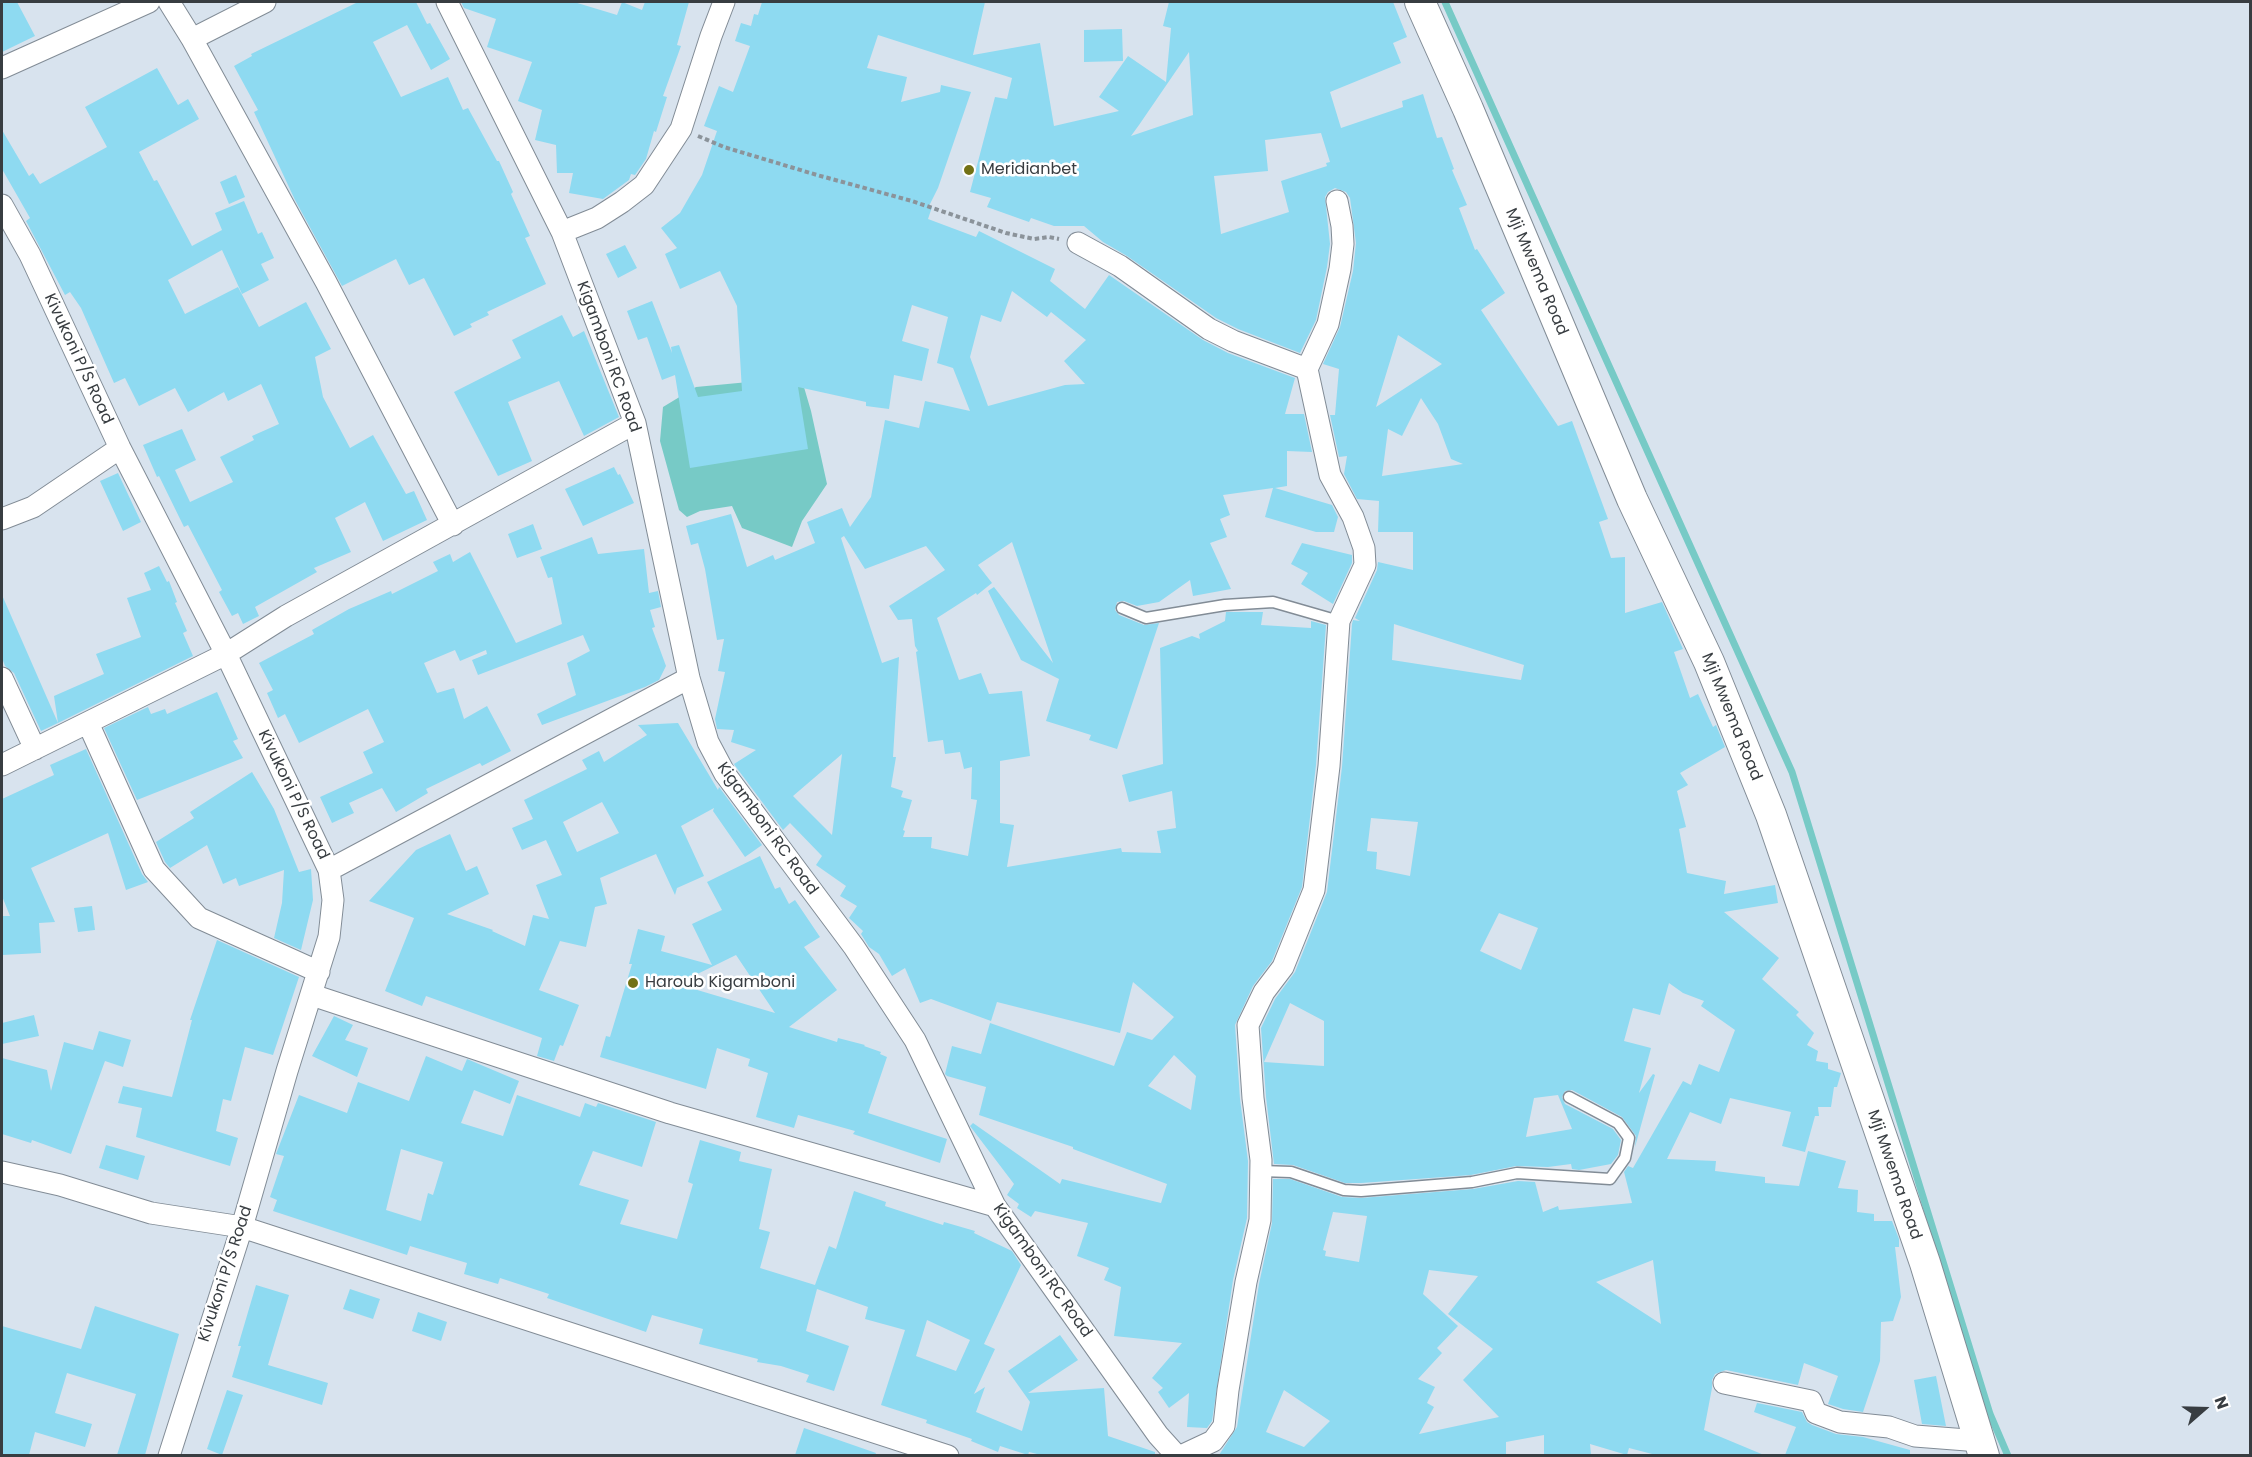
<!DOCTYPE html>
<html>
<head>
<meta charset="utf-8">
<style>
	body { margin:0 }
	#map { position:relative; width:2252px; height:1457px; overflow:hidden; background:#d8e3ee; font-family:Poppins,sans-serif }
	canvas { display:block }
	.frame { position:absolute; inset:0; border:3px solid #383d41; pointer-events:none }
	.north { position:absolute; left:2174px; top:1379px; width:60px; height:60px; -webkit-text-stroke:4px #fff; paint-order:stroke; rotate:70deg; font-size:16px; font-weight:700; line-height:24px; text-align:center; color:#383d41 }
	.north::after { content:''; display:block; margin:auto; width:21px; height:27px; background:#383d41; clip-path:polygon(50% 0,100% 100%,50% 72%,0 100%) }
</style>
</head>
<body>
<div id="map">
<canvas width="2252" height="1457"></canvas>
<div class="frame"></div>
<div class="north">N</div>
</div>
<script>
const ctx = document.querySelector('canvas').getContext('2d');
ctx.lineJoin = 'round';
function fillPath(path, color) {
  ctx.fillStyle = color;
  ctx.fill(path, 'evenodd');
}
function shape(rows) {
  const path = new Path2D();
  for (const r of rows) {
    path.moveTo(r[0], r[1]);
    for (let i = 2; i < r.length; i += 2) path.lineTo(r[i], r[i + 1]);
  }
  return path;
}
function trace(path, color, width, dash) {
  ctx.strokeStyle = color;
  ctx.lineWidth = width;
  ctx.lineCap = dash ? 'butt' : 'round';
  ctx.setLineDash(dash || []);
  ctx.stroke(path);
}
function write(font, color, halo, rows, align = 'center') {
  ctx.font = font + ' Poppins,sans-serif';
  ctx.lineWidth = 5;
  ctx.setLineDash([]);
  ctx.textBaseline = 'middle';
  ctx.strokeStyle = halo;
  ctx.fillStyle = color;
  for (const [text, x, y, turn = 0] of rows) {
    ctx.save();
    ctx.translate(x, y);
    ctx.rotate((+turn || 0) * Math.PI / 180);
    ctx.textAlign = isNaN(turn) ? turn : align;
    if (halo) ctx.strokeText(text, 0, 0);
    ctx.fillText(text, 0, 0);
    ctx.restore();
  }
}
fillPath(shape([
	[801,377,811,411,827,484,802,521,792,547,742,528,732,506,700,511,687,517,679,510,660,441,663,407,696,387]
]), '#77cac6');
trace(shape([
	[1445,2,1792,772,1990,1414,2008,1456]
]), '#77cac6', 7);
fillPath(shape([
	[2,2,17,2,35,36,2,52],
	[358,2,416,2,427,24,430,23,450,59,431,70,407,25,373,42,401,97,448,77,463,110,468,108,497,161,499,161,513,192,511,194,530,236,525,238,546,284,487,312,489,315,470,324,472,327,454,336,424,278,409,285,396,259,342,286,295,200,254,112,258,110,234,66,252,56,251,54],
	[461,2,574,2,617,15,622,2,642,10,645,2,689,2,677,45,681,46,663,96,667,97,656,132,654,131,646,159,635,175,631,174,629,180,603,199,569,193,573,173,557,173,556,145,535,140,542,110,518,101,532,62,487,47,496,19,464,8],
	[762,2,985,2,973,55,1040,43,1054,126,1119,111,1099,97,1128,56,1166,82,1171,28,1163,26,1169,2,1393,2,1407,37,1393,43,1401,63,1330,92,1341,128,1403,107,1402,101,1423,94,1437,138,1442,137,1454,169,1452,170,1467,205,1459,208,1475,250,1477,249,1505,293,1481,310,1558,426,1572,421,1608,519,1599,522,1611,558,1625,557,1625,613,1662,602,1683,649,1674,652,1690,698,1698,694,1713,727,1716,725,1725,747,1680,773,1688,785,1677,791,1686,827,1679,829,1687,873,1726,881,1724,894,1775,885,1778,903,1724,912,1779,958,1762,979,1799,1012,1796,1015,1814,1033,1807,1045,1818,1051,1816,1061,1828,1063,1828,1069,1841,1073,1837,1087,1834,1087,1831,1107,1818,1107,1819,1116,1815,1116,1805,1152,1782,1146,1791,1112,1730,1098,1721,1124,1690,1112,1667,1159,1716,1161,1715,1171,1765,1177,1765,1183,1799,1186,1808,1151,1846,1161,1838,1188,1858,1190,1857,1212,1874,1214,1874,1221,1892,1221,1899,1239,1899,1247,1895,1247,1901,1297,1893,1321,1881,1322,1880,1361,1863,1412,1843,1409,1828,1404,1838,1376,1804,1363,1798,1385,1726,1370,1715,1374,1712,1380,1712,1388,1704,1430,1764,1455,1656,1455,1629,1448,1627,1455,1590,1444,1591,1455,1544,1455,1544,1435,1506,1442,1506,1455,1219,1455,1237,1427,1259,1284,1272,1223,1273,1179,1290,1179,1342,1197,1361,1198,1473,1189,1518,1181,1535,1182,1543,1212,1558,1206,1559,1210,1632,1203,1624,1172,1628,1166,1633,1168,1683,1081,1691,1085,1699,1064,1719,1072,1735,1030,1701,1006,1704,1001,1683,993,1669,983,1660,1015,1633,1008,1624,1041,1651,1048,1639,1093,1653,1074,1655,1075,1635,1147,1636,1136,1622,1117,1572,1090,1565,1091,1562,1097,1565,1104,1613,1129,1621,1140,1618,1155,1611,1164,1579,1170,1572,1169,1571,1164,1548,1167,1516,1166,1471,1175,1361,1183,1345,1183,1293,1165,1274,1164,1266,1097,1261,1028,1275,999,1295,972,1327,892,1342,767,1352,624,1353,620,1360,621,1355,618,1377,570,1378,562,1413,570,1413,532,1378,532,1379,501,1357,499,1344,474,1347,456,1339,457,1330,415,1335,415,1339,369,1323,364,1340,327,1353,271,1356,243,1350,198,1346,192,1335,188,1328,192,1325,197,1330,244,1327,267,1316,320,1300,353,1238,329,1216,318,1127,256,1103,242,1084,226,1054,226,1031,218,1029,222,987,207,991,198,970,192,995,97,1007,99,1012,78,878,35,867,68,907,77,901,102,940,92,941,85,971,92,938,188,929,206,932,207,928,219,976,237,979,231,1055,269,1050,281,1085,309,1109,275,1203,340,1228,353,1295,378,1285,414,1304,414,1312,452,1287,451,1287,486,1275,488,1332,505,1338,517,1334,532,1316,532,1265,517,1273,488,1223,495,1230,515,1220,519,1227,537,1210,543,1231,589,1193,596,1190,580,1159,602,1137,606,1124,601,1117,602,1115,610,1119,615,1144,625,1159,623,1117,749,1089,740,1091,735,1046,721,1059,679,1021,660,988,591,994,587,1053,663,1012,542,978,565,992,583,977,595,976,593,937,618,959,680,981,673,989,694,1022,691,1030,756,1000,761,1000,823,1014,825,1007,867,1121,848,1122,852,1161,853,1157,831,1176,828,1172,791,1129,802,1122,775,1163,764,1160,648,1192,636,1200,639,1199,634,1225,621,1226,612,1263,612,1261,625,1311,628,1311,621,1326,625,1316,765,1302,887,1272,961,1253,986,1235,1025,1240,1099,1248,1161,1247,1218,1233,1280,1212,1421,1207,1428,1187,1427,1189,1393,1169,1408,1158,1392,1163,1388,1152,1378,1182,1343,1114,1336,1121,1287,1104,1280,1109,1268,1077,1256,1088,1223,1035,1211,1031,1217,1017,1208,1019,1204,1007,1195,1014,1184,970,1126,973,1123,1060,1184,1062,1179,1161,1203,1167,1184,1073,1149,1073,1147,979,1115,986,1087,947,1076,945,1074,952,1046,981,1054,990,1023,1114,1066,1127,1032,1152,1040,1174,1017,1133,982,1120,1033,997,1002,991,1021,931,999,920,1003,905,968,892,976,879,954,869,947,861,934,863,931,849,918,857,906,840,896,846,886,816,865,822,856,790,823,783,830,736,767,734,764,756,750,731,742,734,730,717,729,715,719,725,672,718,671,724,639,717,640,705,569,698,543,691,545,686,526,731,514,747,567,773,555,775,560,815,543,807,522,842,508,850,527,871,497,885,420,919,428,925,401,970,411,953,368,937,363,948,317,912,305,902,341,929,349,922,381,894,375,889,409,866,406,866,402,798,387,808,449,690,468,675,375,662,380,647,337,638,340,627,311,652,301,672,353,671,347,679,345,698,397,742,391,737,306,720,271,680,289,665,254,677,248,661,228,680,213,702,175,717,131,704,126,719,86,733,92,750,46,735,41,741,23,751,26,754,14,758,15],
	[1189,52,1193,115,1131,136,1139,125],
	[1321,133,1330,162,1326,163,1327,166,1281,181,1289,212,1221,234,1214,176,1268,171,1265,140],
	[1012,291,1047,317,1051,312,1086,340,1064,361,1085,384,1065,385,988,406,970,357,981,315,1001,322],
	[1398,335,1442,364,1376,407],
	[1421,398,1438,424,1451,459,1463,464,1382,476,1388,429,1402,436],
	[844,536,865,569,926,546,945,570,889,606,898,620,912,619,915,646,918,651,916,652,928,742,943,740,945,754,960,752,964,769,972,767,971,799,977,800,968,856,931,848,932,837,903,837,905,831,903,830,912,800,901,797,903,791,891,787,896,757,893,757,899,657,882,663,841,538],
	[1394,624,1524,665,1521,680,1392,660],
	[842,754,832,835,793,796],
	[1371,818,1418,822,1410,876,1376,869,1377,852,1367,851],
	[1499,913,1538,928,1521,970,1480,951],
	[1290,1003,1324,1021,1324,1066,1264,1062],
	[1174,1055,1196,1076,1191,1110,1148,1086],
	[1558,1095,1572,1129,1526,1137,1534,1098],
	[1333,1212,1367,1216,1359,1262,1325,1256,1326,1251,1323,1250],
	[1653,1260,1661,1324,1596,1282],
	[1429,1270,1478,1276,1448,1314,1493,1349,1463,1380,1499,1417,1419,1434,1434,1407,1427,1403,1435,1387,1418,1379,1442,1353,1437,1348,1458,1326,1423,1294],
	[1284,1390,1330,1421,1304,1447,1266,1432],
	[1122,29,1123,61,1084,62,1084,30],
	[157,68,178,105,188,99,199,119,139,152,154,181,157,180,192,246,222,230,215,213,244,201,258,234,262,232,274,258,261,264,269,280,242,294,222,250,168,280,185,314,238,287,259,327,306,302,331,349,315,357,323,397,350,448,373,435,406,494,414,491,427,520,383,541,365,502,335,518,351,552,314,568,317,572,255,607,259,616,243,624,238,613,232,616,219,592,222,590,188,525,184,527,159,476,157,477,143,445,182,429,196,460,175,470,190,502,233,482,220,457,254,440,252,436,279,424,261,384,228,401,224,392,188,412,175,388,139,406,125,378,114,383,81,308,70,292,65,295,26,221,30,218,2,169,2,130,29,176,33,173,40,184,107,147,85,107],
	[236,175,245,197,229,204,220,182],
	[625,245,637,268,618,278,606,254],
	[562,315,573,337,584,331,619,417,584,436,559,381,508,402,532,461,498,476,454,392,521,358,512,340],
	[614,467,618,475,620,474,634,503,583,526,565,489],
	[118,473,141,522,123,531,100,481],
	[533,524,542,549,517,558,508,534],
	[592,537,598,554,644,549,649,593,658,591,661,607,650,610,655,627,652,628,666,666,659,680,645,687,542,725,537,714,576,695,567,663,590,651,583,635,478,675,472,660,487,654,486,650,460,661,455,650,424,663,437,693,454,688,464,719,487,706,511,751,482,766,480,763,426,789,428,793,396,812,382,788,349,803,354,813,332,823,320,797,373,773,363,752,384,742,368,709,299,743,285,714,278,718,267,693,273,690,259,663,314,634,312,630,349,609,391,591,392,594,438,571,433,562,450,554,453,562,470,552,516,643,562,624,552,577,548,578,540,557],
	[1302,543,1352,555,1352,563,1333,604,1301,584,1308,573,1291,564],
	[159,566,167,582,169,581,177,602,175,603,187,631,183,633,193,656,58,723,54,696,104,674,96,654,141,637,127,598,151,590,144,573],
	[2,595,58,723,41,731,14,673,5,666,2,658],
	[217,692,238,739,233,741,243,758,137,800,104,728,148,707,151,714,165,709,167,714],
	[678,723,718,790,719,787,762,845,745,857,713,811,714,808,681,826,704,876,677,888,675,895,656,854,600,878,607,904,595,907,586,947,560,941,539,990,579,1005,563,1046,560,1045,554,1061,537,1056,542,1038,426,996,422,1006,385,991,414,918,369,901,416,850,450,834,466,871,477,866,489,894,447,914,493,930,492,931,525,946,533,915,549,919,536,885,562,875,546,840,522,850,512,828,533,819,524,800,587,769,582,760,599,751,604,762,647,735,638,725],
	[602,802,619,833,577,852,563,822],
	[86,749,142,874,148,882,126,890,108,833,31,868,55,922,39,923,41,953,2,955,2,916,10,916,2,896,2,799,54,775,50,765],
	[252,772,274,809,299,872,311,869,313,900,301,950,274,938,282,903,284,870,239,886,236,878,223,884,207,845,170,868,165,862,156,842,194,818,190,812],
	[760,856,775,889,780,887,789,904,795,900,820,937,804,947,837,990,789,1027,837,1042,838,1038,865,1045,864,1046,881,1052,880,1054,887,1057,868,1113,947,1139,940,1163,853,1134,855,1131,798,1115,794,1128,756,1117,768,1073,748,1066,750,1059,717,1048,706,1089,600,1057,606,1036,610,1037,632,964,629,964,638,929,665,936,661,951,712,965,692,924,722,910,707,882],
	[736,955,775,1013,677,984],
	[92,906,95,930,78,932,74,908],
	[217,940,299,977,273,1055,245,1047,231,1101,223,1099,216,1131,238,1138,230,1166,136,1137,142,1108,118,1103,123,1086,172,1097,192,1020,190,1020],
	[34,1015,39,1036,2,1044,2,1023],
	[334,1016,353,1025,345,1040,368,1048,357,1077,312,1056],
	[99,1031,131,1040,123,1067,105,1061,71,1154,32,1140,31,1143,2,1134,2,1058,47,1070,51,1091,64,1042,93,1050],
	[426,1056,462,1071,467,1059,519,1081,510,1104,474,1090,461,1123,503,1136,517,1095,580,1117,585,1103,596,1107,598,1103,656,1122,642,1167,593,1151,579,1185,629,1200,620,1224,677,1239,693,1184,688,1182,700,1140,741,1152,739,1161,772,1169,759,1229,770,1232,760,1268,815,1285,829,1246,836,1249,854,1191,886,1202,885,1206,943,1225,944,1222,975,1231,974,1233,1012,1251,1021,1265,984,1344,995,1349,974,1394,985,1387,976,1412,1022,1431,1030,1402,1008,1371,1060,1335,1078,1360,1028,1393,1104,1388,1108,1436,1155,1452,1155,1455,1041,1455,1029,1452,1028,1455,1000,1446,998,1452,971,1441,972,1439,926,1423,927,1420,881,1405,905,1330,865,1319,868,1307,817,1289,806,1331,849,1346,834,1391,806,1382,809,1375,781,1366,757,1362,758,1359,699,1344,703,1329,652,1315,646,1332,547,1298,549,1294,500,1278,498,1284,464,1274,467,1263,410,1246,407,1255,273,1211,277,1200,270,1197,284,1156,276,1154,299,1095,347,1113,358,1082,409,1101],
	[401,1149,443,1162,433,1195,428,1193,421,1221,386,1210],
	[927,1320,970,1340,956,1371,916,1356],
	[106,1145,145,1156,138,1180,99,1168],
	[256,1285,289,1295,268,1365,328,1383,322,1405,232,1377,241,1346,238,1346],
	[350,1289,380,1299,373,1319,343,1309],
	[95,1306,179,1334,145,1455,117,1455,136,1394,67,1373,55,1413,92,1424,85,1447,35,1432,29,1455,2,1455,2,1326,81,1349],
	[418,1312,447,1322,441,1341,412,1331],
	[1936,1376,1946,1426,1922,1424,1914,1380],
	[227,1390,243,1395,222,1455,207,1449],
	[1757,1403,1802,1412,1807,1422,1812,1425,1836,1434,1863,1437,1910,1450,1910,1455,1785,1455,1796,1427,1754,1412],
	[804,1428,876,1453,875,1455,795,1455]
]), '#8edaf1');
const lane = shape([
	[1122,608,1146,618,1225,605,1273,602,1339,621],
	[1261,1171,1291,1172,1344,1190,1361,1191,1472,1182,1517,1173,1610,1179,1625,1158,1629,1138,1618,1123,1569,1097]
]);
const street = shape([
	[169,2,192,39,326,282,453,525],
	[447,2,562,232,635,423,689,678,708,742,725,774,854,947,915,1040,995,1206,1158,1435,1177,1456],
	[192,39,265,2],
	[2,68,149,2],
	[2,205,30,255,120,448,226,654,329,870,333,900,329,937,287,1071,242,1227,169,1456],
	[562,232,597,218,622,202,644,185,681,129,711,36,724,2],
	[1078,243,1120,266,1209,329,1233,341,1307,369],
	[2,519,33,507,120,448],
	[2,678,35,749],
	[88,723,154,869,199,918,319,972],
	[2,765,226,654,286,616,635,423],
	[329,870,689,678],
	[312,995,670,1113,995,1206],
	[2,1172,60,1185,151,1213,242,1227,948,1456],
	[1724,1383,1811,1401,1816,1413,1840,1422,1889,1427,1915,1436,1980,1441],
	[1181,1456,1213,1441,1224,1426,1228,1390,1246,1282,1260,1220,1261,1160,1253,1098,1248,1025,1264,992,1283,967,1314,890,1329,766,1339,621,1365,565,1364,548,1353,517,1330,475,1307,369,1328,324,1340,269,1343,244,1342,226,1337,201]
]);
const secondary = shape([
	[1420,2,1468,109,1632,499,1709,662,1771,815,1925,1263,1984,1456]
]);
trace(lane, '#828c96', 13);
trace(street, '#828c96', 23);
trace(secondary, '#828c96', 32);
trace(shape([
	[698,136,724,147,817,175,912,201,1006,233,1034,239,1049,237,1059,239]
]), '#8b939a', 4, [4.5, 3]);
trace(lane, '#fff', 10);
trace(street, '#fff', 21);
trace(secondary, '#fff', 30);
for (const [x, y, r, color] of [
	[969,170,6,"#727115"],
	[633,983,6,"#727115"]
]) {
  const dot = new Path2D();
  dot.arc(x, y, r, 0, 2 * Math.PI);
  ctx.fillStyle = color;
  ctx.fill(dot);
  trace(dot, '#fff', 2);
}
write('16px', '#383d41', '#fff', [
	["Meridianbet",981,170],
	["Haroub Kigamboni",645,983]
], 'left');
write('16px', '#383d41', '#fff', [
	["Mji Mwema Road",1536,272,67],
	["Kigamboni RC Road",608,357,70],
	["Kivukoni P/S Road",78,359,65],
	["Mji Mwema Road",1731,717,68],
	["Kivukoni P/S Road",293,795,64],
	["Kigamboni RC Road",767,829,54],
	["Mji Mwema Road",1894,1175,71],
	["Kigamboni RC Road",1042,1271,55],
	["Kivukoni P/S Road",226,1274,-72]
]);
</script>
</body>
</html>
